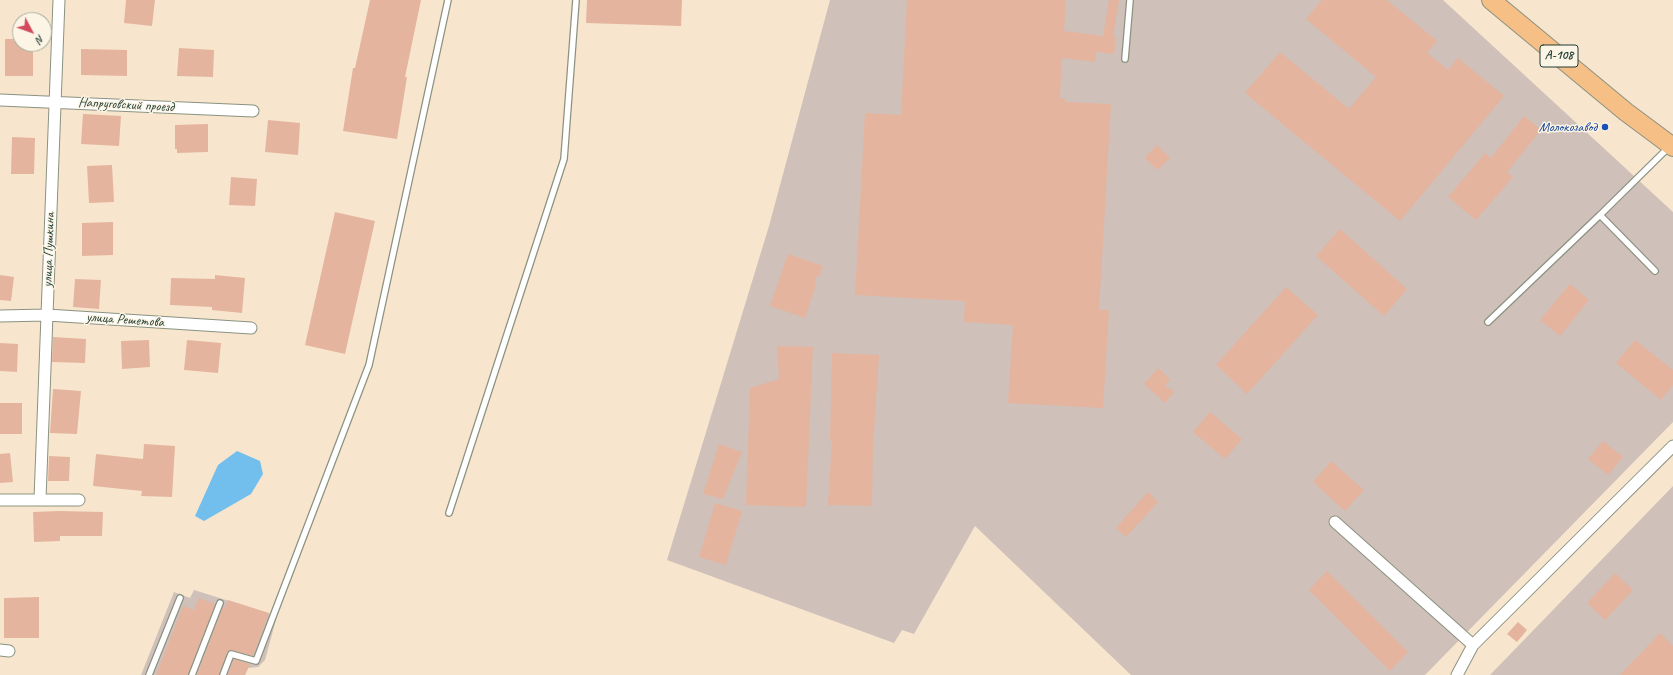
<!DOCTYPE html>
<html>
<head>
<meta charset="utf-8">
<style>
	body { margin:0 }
	#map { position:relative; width:1673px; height:675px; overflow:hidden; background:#f7e6cd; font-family:Caveat,sans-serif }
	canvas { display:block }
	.north { position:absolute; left:12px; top:12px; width:40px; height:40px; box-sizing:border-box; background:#fcf5e5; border:1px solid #a4ab9e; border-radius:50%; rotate:131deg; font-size:11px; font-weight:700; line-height:16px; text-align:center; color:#1f3d34 }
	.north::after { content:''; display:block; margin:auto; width:14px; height:18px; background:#d1495b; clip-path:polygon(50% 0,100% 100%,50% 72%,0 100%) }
</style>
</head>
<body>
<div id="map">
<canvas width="1673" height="675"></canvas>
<div class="north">N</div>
</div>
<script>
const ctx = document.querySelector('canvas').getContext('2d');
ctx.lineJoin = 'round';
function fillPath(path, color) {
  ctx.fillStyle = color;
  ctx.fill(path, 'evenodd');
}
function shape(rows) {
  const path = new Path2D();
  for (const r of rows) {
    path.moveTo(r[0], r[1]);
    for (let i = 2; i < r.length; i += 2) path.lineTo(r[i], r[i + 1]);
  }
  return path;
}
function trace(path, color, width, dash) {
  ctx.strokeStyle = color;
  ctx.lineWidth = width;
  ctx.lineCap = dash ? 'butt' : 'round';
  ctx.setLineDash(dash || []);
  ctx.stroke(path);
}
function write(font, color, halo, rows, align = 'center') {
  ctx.font = font + ' Caveat,sans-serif';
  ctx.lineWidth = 3;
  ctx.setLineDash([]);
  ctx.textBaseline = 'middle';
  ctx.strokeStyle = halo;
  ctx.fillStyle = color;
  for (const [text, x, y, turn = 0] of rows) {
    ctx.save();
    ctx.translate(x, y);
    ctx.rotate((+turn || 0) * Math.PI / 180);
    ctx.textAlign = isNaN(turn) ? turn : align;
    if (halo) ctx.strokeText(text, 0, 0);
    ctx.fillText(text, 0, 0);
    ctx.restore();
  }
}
fillPath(shape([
	[830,0,1443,0,1673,212,1673,422,1425,675,1131,675,975,526,914,634,902,630,894,643,667,560,769,226],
	[1673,486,1673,675,1490,675],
	[194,590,277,616,265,660,258,667,248,668,245,675,141,675,174,592,190,598]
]), '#cfc0ba');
fillPath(shape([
	[237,451,260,461,263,474,251,494,204,521,195,516,218,465]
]), '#72beec');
fillPath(shape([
	[126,0,155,0,152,26,124,23],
	[370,0,421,0,405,77,407,77,397,139,343,131,353,68,355,68],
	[587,0,682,0,681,26,586,23],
	[907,0,1066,0,1064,31,1103,36,1109,0,1119,0,1113,37,1116,37,1114,54,1096,52,1095,62,1062,58,1060,98,1065,99,1065,102,1111,104,1099,310,1109,310,1103,408,1008,403,1013,325,964,322,965,301,855,295,865,113,901,115],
	[1322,0,1387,0,1437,41,1427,53,1448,70,1458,58,1504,96,1400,221,1245,93,1280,52,1349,109,1376,77,1306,19],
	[5,39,20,39,20,44,33,44,33,76,5,76],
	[179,48,214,50,213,77,177,76],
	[81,49,127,50,127,76,81,75],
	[83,114,121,116,119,146,81,144],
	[1524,116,1541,130,1507,172,1513,177,1476,220,1448,197,1485,153,1491,158],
	[268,120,300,123,298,155,265,152],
	[208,124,208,152,177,153,177,149,175,149,175,125],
	[12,137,35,138,34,174,11,174],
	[1157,145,1170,158,1157,170,1145,158],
	[112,165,114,202,89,203,87,166],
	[231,177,257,179,255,206,229,205],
	[335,212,375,221,345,354,305,345],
	[113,222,113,255,82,256,82,223],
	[1340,229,1407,289,1384,316,1316,256],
	[788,254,823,266,819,277,816,277,815,288,805,318,770,306],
	[0,275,14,277,11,301,0,300],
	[215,275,245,278,242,313,212,310,212,307,170,305,171,278,215,279],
	[75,279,101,280,99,309,73,307],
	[1570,284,1589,300,1560,336,1540,320],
	[1286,287,1318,315,1247,394,1216,365],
	[53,337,86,339,85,363,52,362],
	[149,340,150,367,122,369,121,341],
	[187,340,221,343,218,373,184,370],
	[1635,340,1673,370,1673,385,1661,400,1616,363],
	[0,343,18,344,17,372,0,371],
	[777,346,813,347,806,507,746,505,750,388,779,379],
	[832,353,879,355,873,446,872,506,828,505,832,440,830,440],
	[1158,368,1170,379,1165,385,1174,392,1165,403,1144,384],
	[53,389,81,391,77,434,50,433],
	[0,403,22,403,22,434,0,434],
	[1210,412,1242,439,1225,459,1193,432],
	[1603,441,1623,457,1608,475,1588,459],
	[144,444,175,446,172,497,141,496,142,491,93,486,96,454,143,459],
	[719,444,742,452,723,499,703,494],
	[10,453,13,482,0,483,0,454],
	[49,456,70,457,69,481,48,481],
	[1331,461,1364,490,1345,511,1313,482],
	[1148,492,1158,502,1126,537,1116,528],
	[715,503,742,511,726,565,699,557],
	[59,511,103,512,102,536,60,536,60,541,34,542,33,512],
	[1327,571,1408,652,1390,671,1309,590],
	[1615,573,1633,590,1605,620,1587,603],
	[39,597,39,638,4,638,4,598],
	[199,598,215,604,188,675,156,675,183,606,194,610],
	[228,600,269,613,255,651,253,656,230,650,227,652,219,675,197,675,223,607,225,608],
	[1518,622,1527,630,1517,642,1507,634],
	[1660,633,1673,646,1673,675,1620,675],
	[234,659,250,664,245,675,228,675]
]), '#e5b49e');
const service = shape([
	[1125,59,1130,0],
	[1655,271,1600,215,1668,148],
	[1488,322,1600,215],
	[449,513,564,159,576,0],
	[149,675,180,598],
	[192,675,220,603],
	[223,675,231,654,256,661,369,365,448,0]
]);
const minor = shape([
	[0,100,253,111],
	[0,316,47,315,251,328],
	[40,499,59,0],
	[0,500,79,500],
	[1335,522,1473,645],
	[0,650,9,651],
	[1457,675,1473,645,1673,446]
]);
const trunk = shape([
	[1491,0,1626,112,1673,147]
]);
trace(service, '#8b9280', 8);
trace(minor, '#8b9280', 13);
trace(trunk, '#8b9280', 20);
trace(service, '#fff', 5.5);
trace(minor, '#fff', 11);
trace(trunk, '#f5bf86', 18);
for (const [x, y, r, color] of [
	[1605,127,4,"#1a4fb4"]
]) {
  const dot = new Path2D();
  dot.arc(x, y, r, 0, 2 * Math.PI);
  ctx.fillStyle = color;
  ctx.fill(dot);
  trace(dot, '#fcf5e5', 1.5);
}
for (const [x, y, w] of [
	[1559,56,38]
]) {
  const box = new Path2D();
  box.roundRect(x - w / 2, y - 11, w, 22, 3);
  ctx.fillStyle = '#fcf5e5';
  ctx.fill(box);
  trace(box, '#1f3d34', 1);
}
write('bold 13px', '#1f3d34', null, [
	["А-108",1559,56]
]);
write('14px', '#1f3d34', '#fcf5e5', [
	["Напруговский проезд",126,105,3],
	["улица Пушкина",49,250,-88],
	["улица Решетова",125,320,4]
]);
write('14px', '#164399', '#fcf5e5', [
	["Молокозавод",1597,127]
], 'right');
</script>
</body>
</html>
